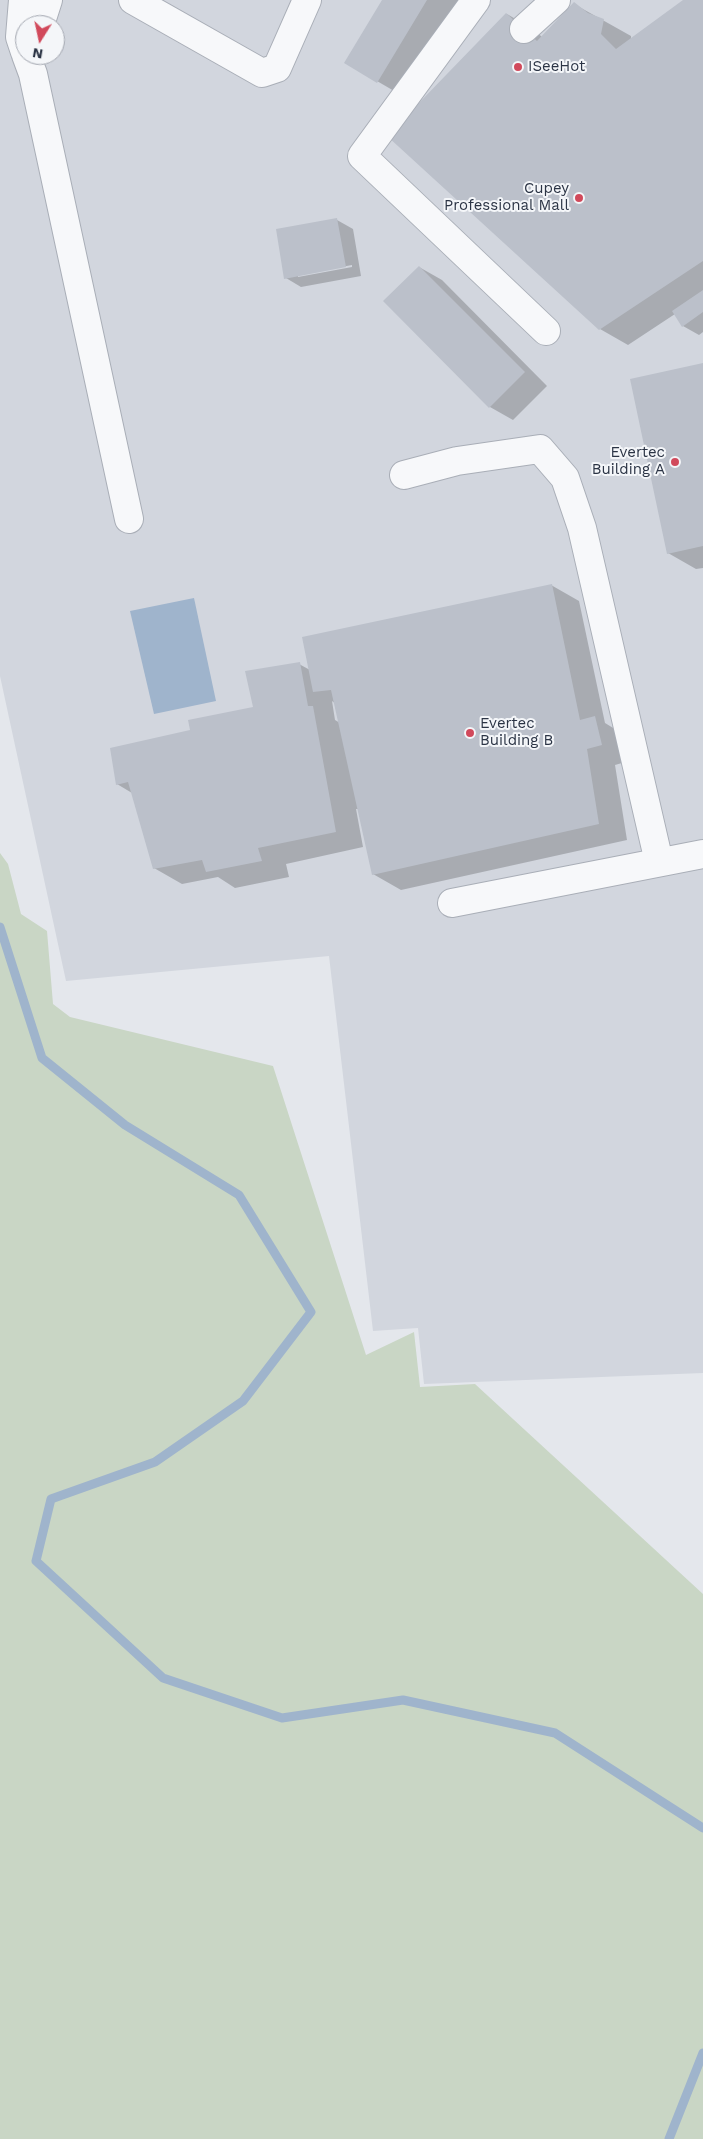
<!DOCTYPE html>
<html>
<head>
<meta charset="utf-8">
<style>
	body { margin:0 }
	#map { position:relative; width:703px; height:2139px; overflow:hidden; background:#e4e7ec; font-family:"Work Sans",sans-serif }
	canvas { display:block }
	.north { position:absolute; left:15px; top:15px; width:50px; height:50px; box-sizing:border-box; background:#f4f6f9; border:1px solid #a4a8b1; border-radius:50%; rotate:190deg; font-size:14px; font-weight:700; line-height:20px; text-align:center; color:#2b3445 }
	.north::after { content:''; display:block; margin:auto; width:18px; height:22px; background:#d1495b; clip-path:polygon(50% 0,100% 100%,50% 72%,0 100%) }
</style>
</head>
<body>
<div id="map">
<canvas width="703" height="2139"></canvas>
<div class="north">N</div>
</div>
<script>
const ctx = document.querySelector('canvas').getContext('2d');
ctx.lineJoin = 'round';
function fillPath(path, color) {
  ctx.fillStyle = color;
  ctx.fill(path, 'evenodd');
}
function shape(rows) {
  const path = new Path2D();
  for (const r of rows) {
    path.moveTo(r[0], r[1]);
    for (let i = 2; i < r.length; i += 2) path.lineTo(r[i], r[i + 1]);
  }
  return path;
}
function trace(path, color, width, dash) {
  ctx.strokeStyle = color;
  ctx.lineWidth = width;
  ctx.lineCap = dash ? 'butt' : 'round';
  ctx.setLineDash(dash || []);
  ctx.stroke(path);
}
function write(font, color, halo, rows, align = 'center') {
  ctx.font = font + ' "Work Sans",sans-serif';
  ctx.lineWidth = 4;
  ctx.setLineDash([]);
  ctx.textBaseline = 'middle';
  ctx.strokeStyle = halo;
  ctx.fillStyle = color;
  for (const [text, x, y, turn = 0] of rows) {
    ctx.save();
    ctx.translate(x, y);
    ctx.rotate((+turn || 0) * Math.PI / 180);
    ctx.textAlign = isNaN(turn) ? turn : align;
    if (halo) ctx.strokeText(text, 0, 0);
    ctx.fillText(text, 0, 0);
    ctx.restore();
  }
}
fillPath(shape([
	[0,0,703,0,703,1373,424,1384,418,1328,373,1331,329,956,66,981,0,676],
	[25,25,55,25,55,55,25,55]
]), '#d2d6de');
fillPath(shape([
	[0,853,8,864,21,914,47,931,53,1004,70,1017,273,1066,366,1355,414,1332,420,1387,475,1384,703,1594,703,2139,0,2139]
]), '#c9d6c5');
fillPath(shape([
	[194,598,216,701,154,714,130,611]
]), '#9fb4cc');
fillPath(shape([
	[383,0,469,0,463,11,454,6,401,95,346,63],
	[685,0,703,0,703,332,699,335,683,326,675,314,628,345,600,329,507,14,534,30,542,37,574,4,631,36,631,40],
	[337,220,353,229,361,276,301,287,286,278],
	[352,265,352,267,298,277,298,275],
	[419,267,442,280,547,386,513,420,490,407],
	[703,364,703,568,696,569,668,553],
	[551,585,579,601,605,723,623,734,629,761,615,765,627,840,401,890,373,874,359,809,356,809,363,847,286,864,289,877,235,888,218,877,182,884,154,868,132,793,117,784,192,731,255,708,299,664,310,670],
	[332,701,336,704,340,723,335,720]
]), '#0003');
trace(shape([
	[0,927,42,1058,125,1125,239,1195,311,1312,243,1401,155,1462,51,1499,36,1561,163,1678,282,1718,403,1700,555,1733,703,1828],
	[669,2139,703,2053]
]), '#9fb4cc', 9);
fillPath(shape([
	[382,0,427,0,377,83,344,63],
	[683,0,703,0,703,261,599,330,387,136,506,13,537,41,574,2,588,13,604,19,601,34,616,49],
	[337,218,346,267,284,279,276,229],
	[419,266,525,372,489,408,383,301],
	[703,290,703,312,682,327,672,311],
	[703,363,703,546,667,554,630,379],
	[552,584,580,720,595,716,602,745,587,749,599,824,372,875,331,690,313,692,302,637],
	[300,662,308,706,313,706,336,832,258,848,262,861,206,872,202,860,153,869,128,782,116,785,110,748,190,730,188,720,253,707,245,671]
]), '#bbc0ca');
const minor = shape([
	[23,0,20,37,25,52],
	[133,0,262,73,277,68,307,0],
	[476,0,362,156,546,331],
	[40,25,48,0],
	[524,29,556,0],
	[26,55,33,74,129,519],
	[404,475,457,461,540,449,565,478,582,528,659,862],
	[452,903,703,854]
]);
trace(minor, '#a9aeb7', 30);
trace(minor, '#f7f8fa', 28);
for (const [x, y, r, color] of [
	[518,67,5,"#d1495b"],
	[579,198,5,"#d1495b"],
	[675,462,5,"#d1495b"],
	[470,733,5,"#d1495b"]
]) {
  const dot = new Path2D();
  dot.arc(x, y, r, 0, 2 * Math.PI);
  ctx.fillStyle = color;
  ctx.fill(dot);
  trace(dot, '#f4f6f9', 2);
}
write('15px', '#2b3445', '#f4f6f9', [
	["ISeeHot",528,67],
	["Cupey",569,189,"right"],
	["Professional Mall",569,206,"right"],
	["Evertec",665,453,"right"],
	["Building A",665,470,"right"],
	["Evertec",480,724],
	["Building B",480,741]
], 'left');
</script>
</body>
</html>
